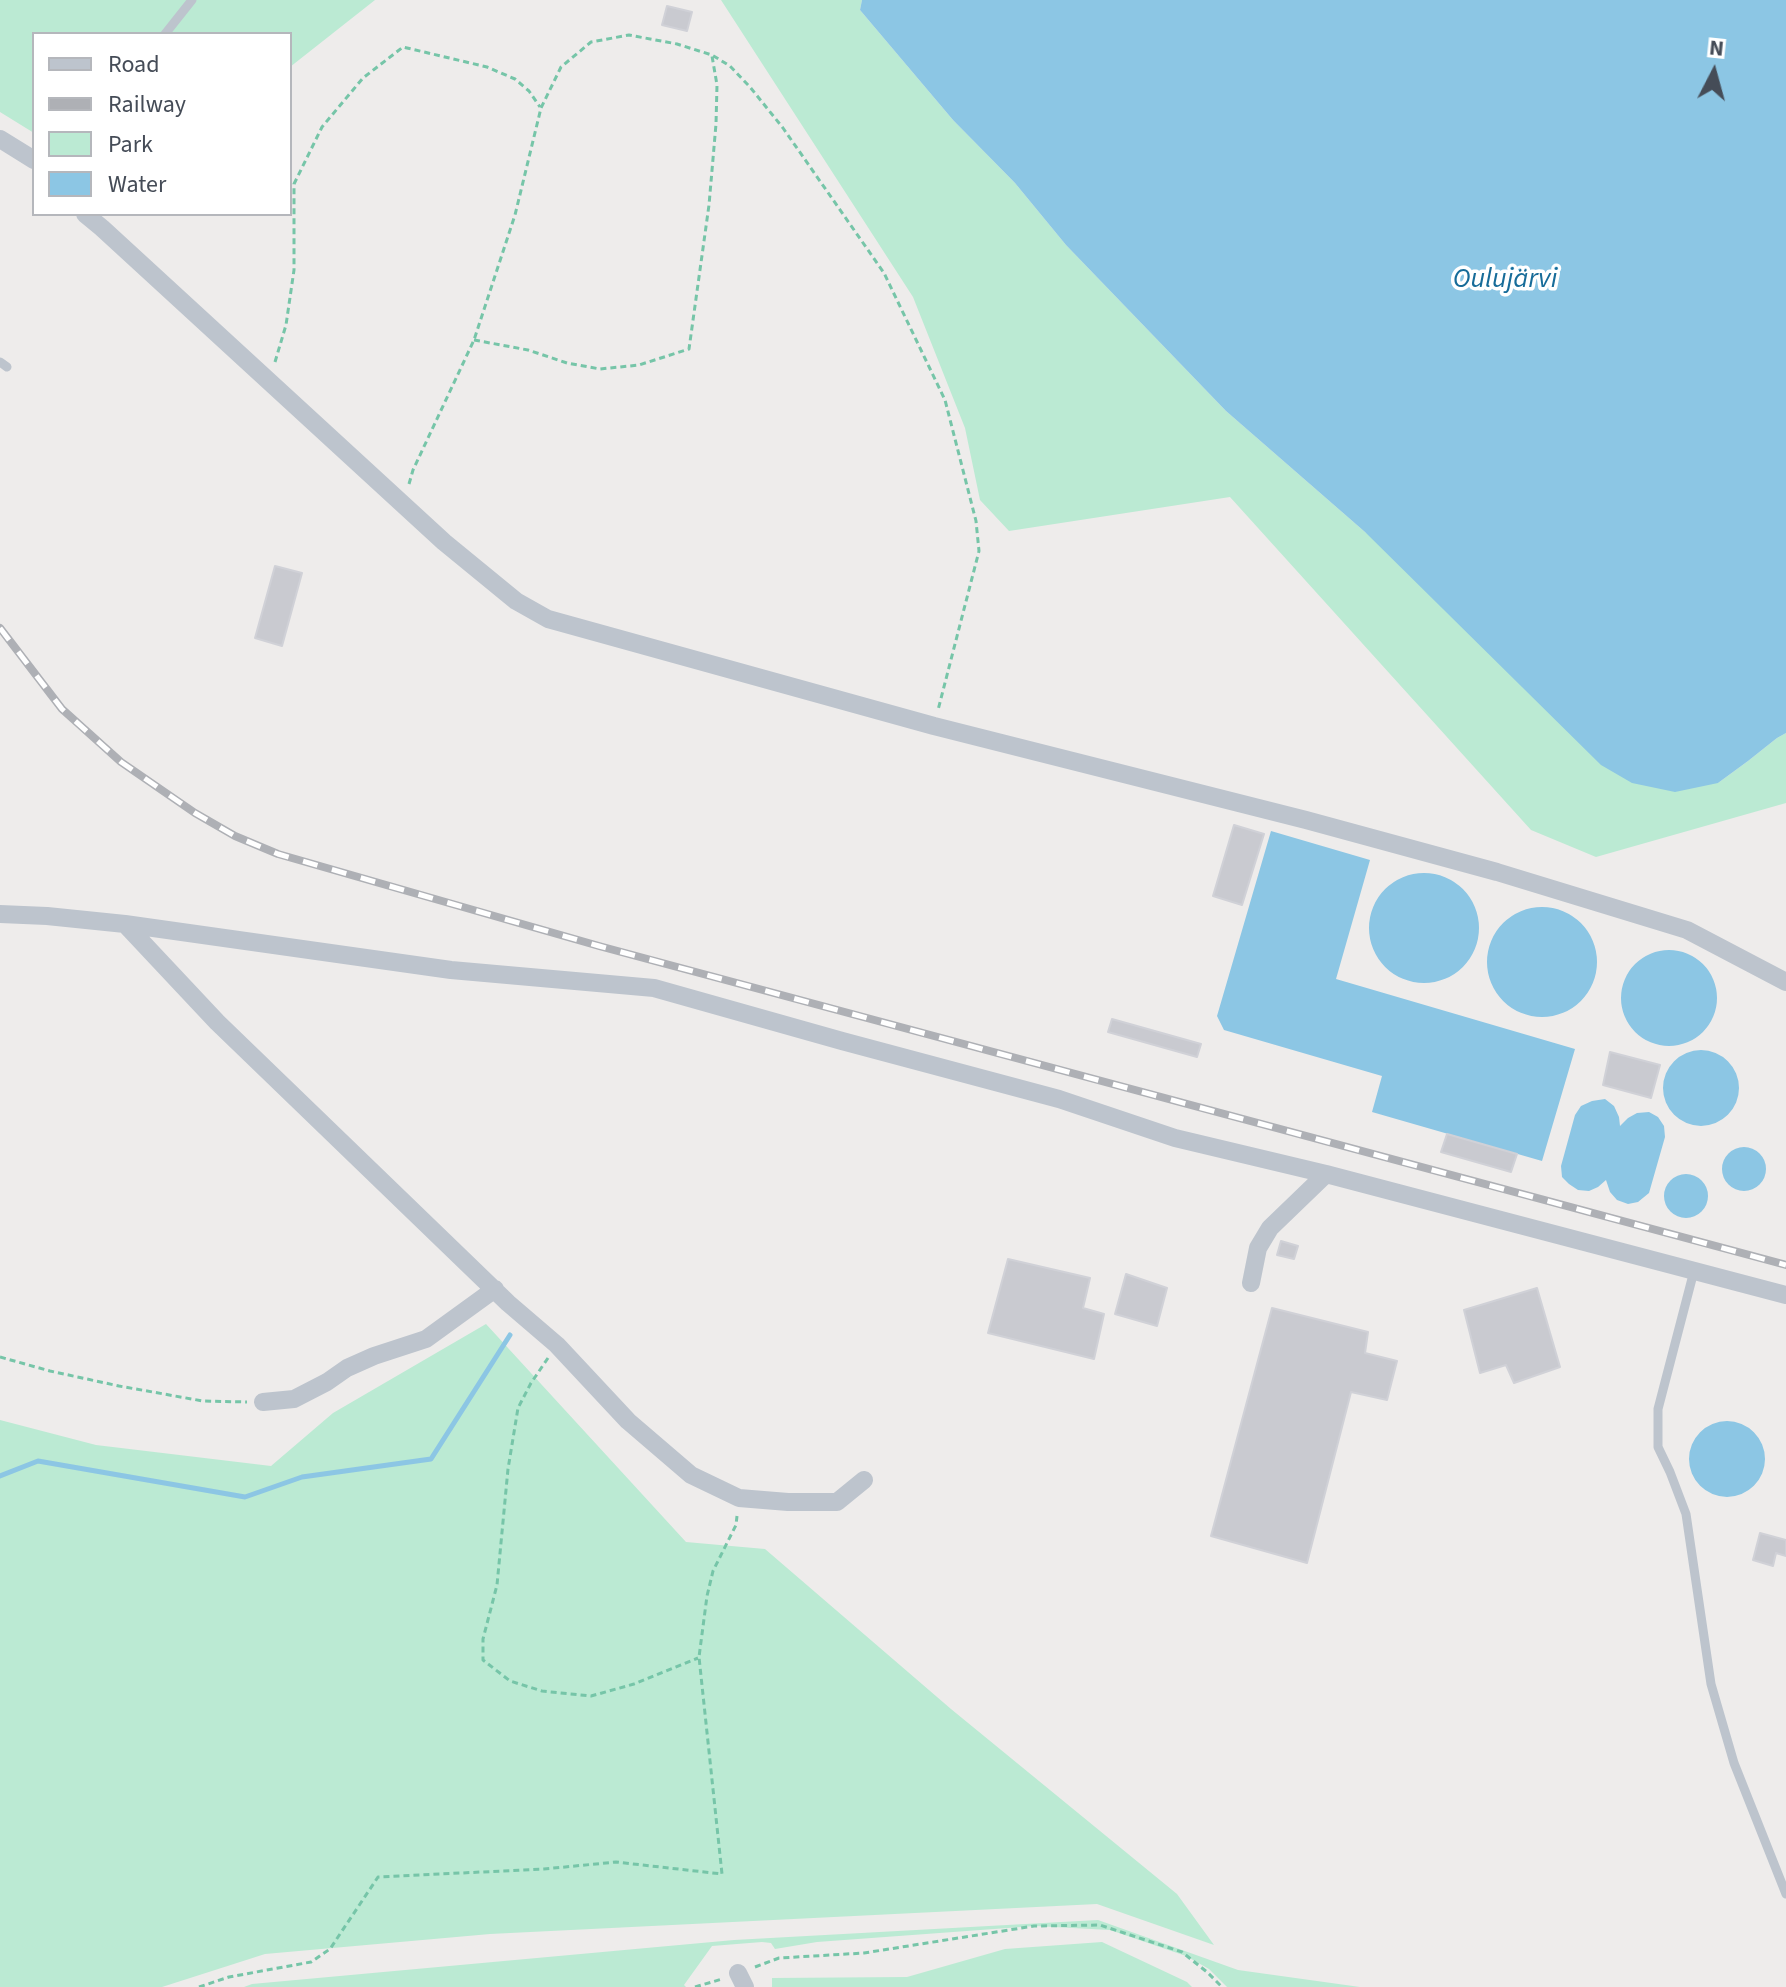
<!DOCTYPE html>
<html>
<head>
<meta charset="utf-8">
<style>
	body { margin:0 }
	#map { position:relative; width:1786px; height:1987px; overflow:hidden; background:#eeeceb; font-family:"Source Sans 3",sans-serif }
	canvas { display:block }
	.legend { position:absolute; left:32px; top:32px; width:260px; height:184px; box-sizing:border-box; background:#fff; border:2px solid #b5b7bc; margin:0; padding:10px 14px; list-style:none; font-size:24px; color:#454c57 }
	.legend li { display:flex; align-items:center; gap:16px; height:40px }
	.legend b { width:40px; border:2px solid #b5b7bc }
	.north { position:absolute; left:1674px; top:32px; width:80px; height:80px; -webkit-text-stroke:6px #fff; paint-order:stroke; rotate:6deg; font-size:22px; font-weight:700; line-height:32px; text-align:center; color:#454c57 }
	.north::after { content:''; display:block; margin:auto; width:28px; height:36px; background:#454c57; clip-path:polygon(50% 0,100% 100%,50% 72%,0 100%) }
</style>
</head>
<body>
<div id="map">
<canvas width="1786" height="1987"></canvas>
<ul class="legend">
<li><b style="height:10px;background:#bdc4cd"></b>Road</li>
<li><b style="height:10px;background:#aeb0b5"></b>Railway</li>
<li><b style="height:22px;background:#bbead3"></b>Park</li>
<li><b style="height:22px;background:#8cc6e4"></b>Water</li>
</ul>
<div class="north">N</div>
</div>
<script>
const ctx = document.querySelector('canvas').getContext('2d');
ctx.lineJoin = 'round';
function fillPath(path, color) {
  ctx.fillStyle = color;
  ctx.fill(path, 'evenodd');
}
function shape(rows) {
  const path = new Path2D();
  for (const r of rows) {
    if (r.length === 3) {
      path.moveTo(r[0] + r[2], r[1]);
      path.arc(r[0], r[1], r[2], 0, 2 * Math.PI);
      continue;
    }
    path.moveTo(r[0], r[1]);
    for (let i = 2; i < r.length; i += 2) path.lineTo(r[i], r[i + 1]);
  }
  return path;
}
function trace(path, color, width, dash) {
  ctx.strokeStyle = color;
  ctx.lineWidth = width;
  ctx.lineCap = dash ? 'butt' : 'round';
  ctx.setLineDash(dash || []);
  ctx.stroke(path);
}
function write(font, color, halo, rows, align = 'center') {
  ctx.font = font + ' "Source Sans 3",sans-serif';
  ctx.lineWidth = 7;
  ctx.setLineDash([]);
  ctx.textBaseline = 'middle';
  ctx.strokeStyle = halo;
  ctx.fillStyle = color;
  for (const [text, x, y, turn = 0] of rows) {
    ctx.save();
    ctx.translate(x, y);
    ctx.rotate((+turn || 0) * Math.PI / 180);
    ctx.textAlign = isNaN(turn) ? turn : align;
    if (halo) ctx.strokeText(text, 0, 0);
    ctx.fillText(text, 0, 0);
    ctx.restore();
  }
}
fillPath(shape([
	[0,0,375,0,290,67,290,34,34,34,34,133,0,112],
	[721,0,862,0,860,10,953,120,1015,183,1066,245,1226,411,1365,532,1718,783,1748,761,1777,738,1786,733,1786,803,1596,857,1531,830,1230,497,1009,531,980,500,965,428,913,297],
	[486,1324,686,1542,765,1549,951,1709,1177,1894,1214,1945,1097,1904,490,1934,265,1954,162,1987,0,1987,0,1420,96,1445,271,1466,333,1413],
	[1098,1920,1238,1970,1360,1987,1227,1987,1209,1969,1186,1956,1110,1930,1035,1926,817,1942,775,1949,771,1943,762,1942,712,1946,684,1985,686,1987,244,1987,252,1984,734,1940],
	[1102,1942,1187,1982,1192,1987,772,1987,772,1978,907,1977,1005,1949]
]), '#bbead3');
fillPath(shape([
	[862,0,1786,0,1786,733,1777,738,1748,761,1718,783,1675,792,1632,783,1601,765,1365,532,1226,411,1066,245,1015,183,953,120,860,10],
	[1271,831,1370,860,1336,979,1575,1049,1542,1161,1372,1112,1382,1076,1224,1030,1217,1016],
	[1424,928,55],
	[1542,962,55],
	[1669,998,48],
	[1701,1088,38],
	[1605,1099,1614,1106,1619,1117,1620,1126,1628,1118,1637,1113,1649,1112,1658,1117,1664,1126,1665,1137,1649,1193,1638,1202,1628,1204,1617,1200,1610,1192,1606,1180,1598,1187,1589,1191,1578,1190,1569,1184,1562,1177,1561,1166,1575,1115,1581,1106,1592,1101],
	[1744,1169,22],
	[1686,1196,22],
	[1727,1459,38]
]), '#8cc6e4');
trace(shape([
	[0,1476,38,1461,245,1497,302,1477,431,1459,510,1335]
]), '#8cc6e4', 5);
const building = shape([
	[667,6,692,12,687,31,662,25,667,6],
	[275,566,302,573,282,646,255,638,275,566],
	[1234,825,1264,834,1242,905,1213,896,1234,825],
	[1112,1019,1201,1044,1197,1057,1108,1032,1112,1019],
	[1610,1052,1660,1065,1651,1098,1603,1085,1610,1052],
	[1447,1134,1517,1154,1511,1172,1441,1152,1447,1134],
	[1281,1241,1298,1246,1294,1259,1277,1255,1281,1241],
	[1008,1259,1090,1278,1083,1308,1104,1314,1094,1359,988,1333,1008,1259],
	[1126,1274,1167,1288,1157,1326,1115,1314,1126,1274],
	[1537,1288,1560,1367,1514,1383,1506,1365,1480,1373,1464,1310,1537,1288],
	[1272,1308,1368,1332,1365,1353,1397,1361,1387,1400,1351,1392,1307,1563,1211,1536,1272,1308],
	[1760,1533,1786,1540,1786,1556,1776,1553,1773,1566,1753,1560,1760,1533]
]);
fillPath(building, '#c9cad0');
trace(building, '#d0d1d7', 2);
trace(shape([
	[474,340,528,350,567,363,600,369,639,365,689,349,709,205,716,124,717,85,712,56],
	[275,362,286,325,294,270,294,184,322,127,363,78,403,47,487,67,515,79,529,91,540,107],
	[409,484,413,470,474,340,515,215,541,108,561,67,591,42,629,35,677,44,712,55,730,66,750,87,783,128,884,273,945,400,976,521,979,551,938,710],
	[0,1357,50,1371,119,1386,203,1401,247,1402],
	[548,1358,531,1383,518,1408,508,1469,497,1585,483,1639,483,1660,510,1681,542,1691,591,1696,634,1684,698,1658],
	[755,1967,779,1958,864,1953,1034,1926,1100,1925,1182,1952,1207,1972,1222,1987],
	[199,1987,229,1977,311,1962,330,1949,378,1877,544,1869,616,1862,722,1874,699,1657,707,1596,713,1571,736,1525,737,1516],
	[695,1987,722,1979]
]), '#76c5a8', 3, [6, 4]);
trace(shape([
	[165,34,192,0],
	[0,362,7,367],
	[1694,1271,1658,1409,1658,1447,1670,1472,1686,1514,1711,1684,1734,1763,1786,1894]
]), '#bdc4cd', 9);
trace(shape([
	[0,139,34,160],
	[85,214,102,228,444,542,516,601,548,619,934,726,1306,820,1497,872,1687,930,1786,982],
	[0,914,47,916,125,924,451,970,654,988,842,1041,1059,1099,1175,1138,1326,1174,1786,1295],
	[125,924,217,1022,508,1303,557,1345,628,1421,691,1475,739,1498,788,1502,837,1502,864,1480],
	[1251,1283,1258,1248,1270,1228,1326,1174],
	[263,1402,294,1399,327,1382,347,1368,374,1356,426,1339,495,1289],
	[738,1973,745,1987]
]), '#bdc4cd', 18);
const rail = shape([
	[0,628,62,709,121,762,195,813,235,836,278,854,599,946,1786,1265]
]);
trace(rail, '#aeb0b5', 8);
trace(rail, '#fff', 5, [15]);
write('italic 28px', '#176c99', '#fff', [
	["Oulujärvi",1505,281]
]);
</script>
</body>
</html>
